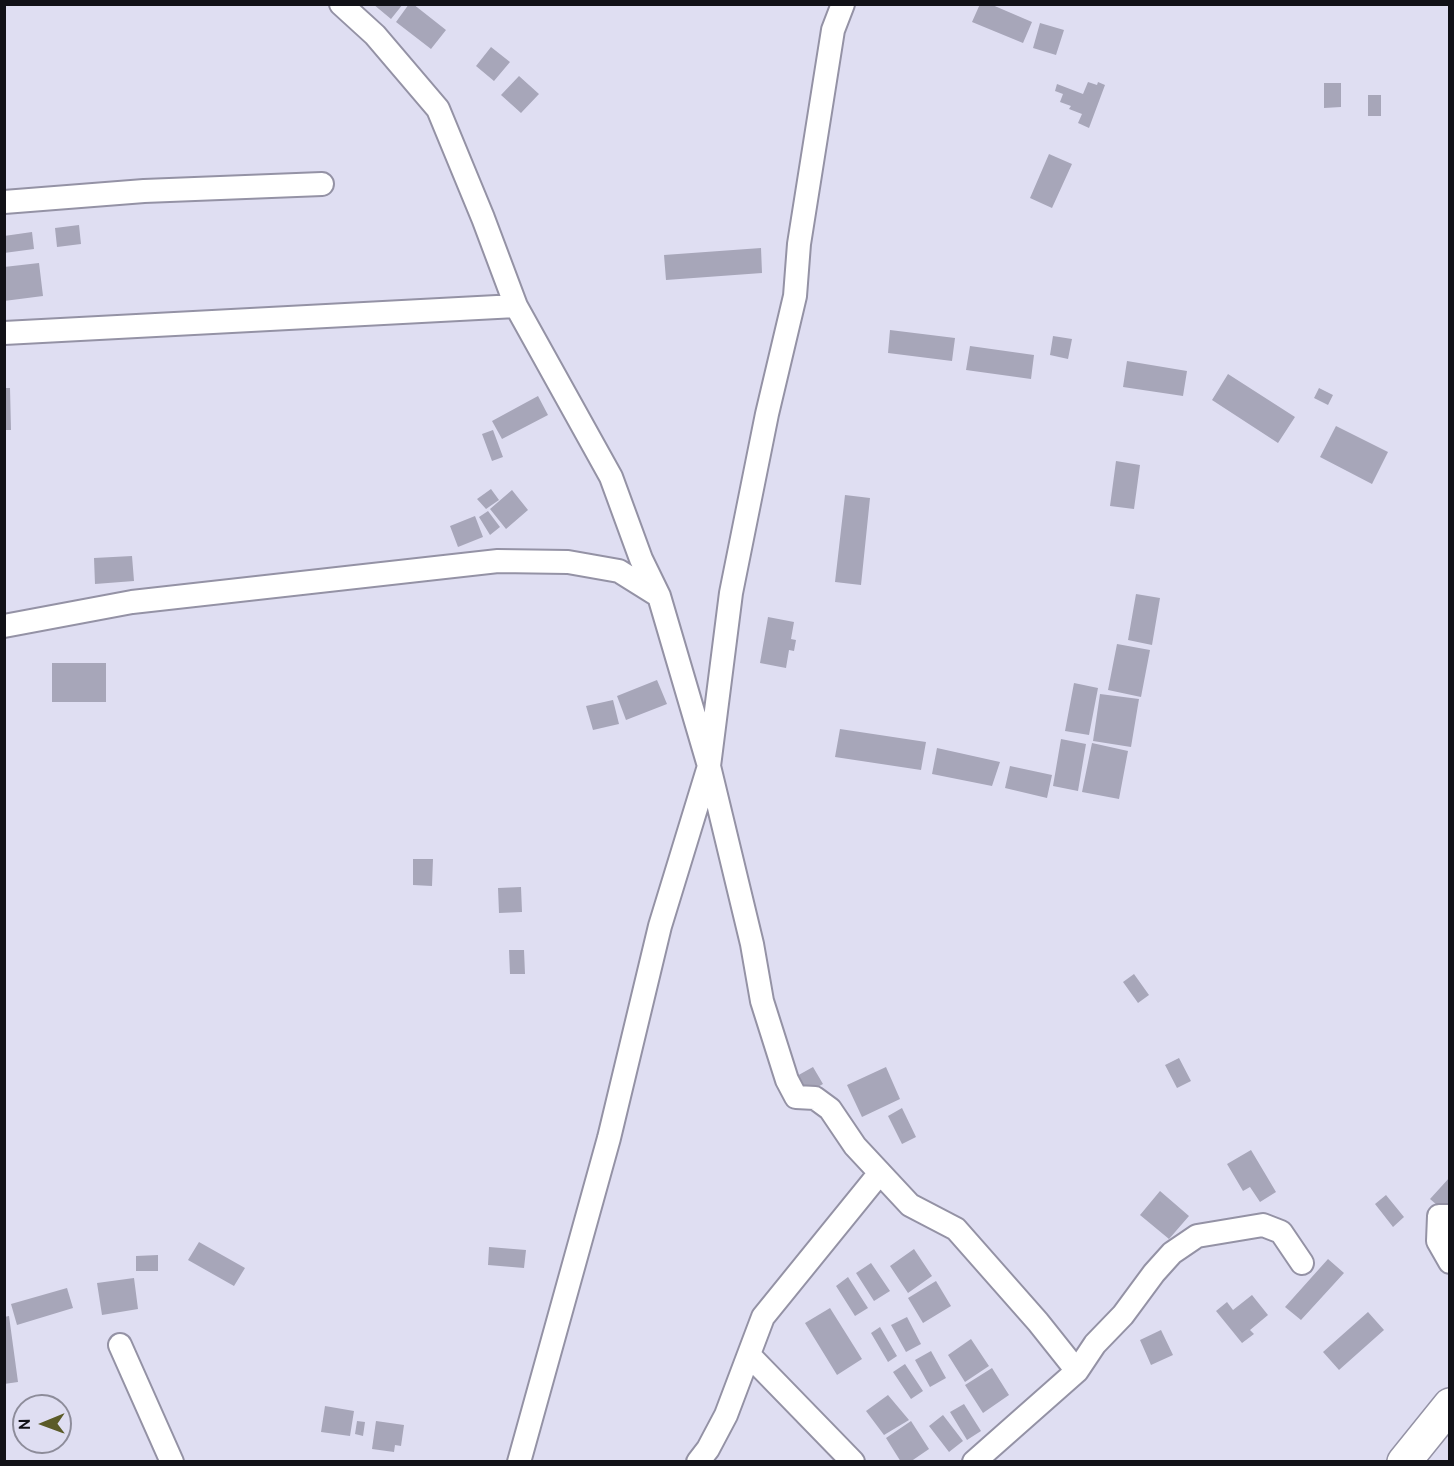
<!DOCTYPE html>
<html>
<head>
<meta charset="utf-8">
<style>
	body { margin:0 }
	#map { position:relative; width:1454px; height:1466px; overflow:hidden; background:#dfdef2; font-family:Overpass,sans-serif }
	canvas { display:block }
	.frame { position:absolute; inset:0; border:6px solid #111117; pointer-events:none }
	.north { position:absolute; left:12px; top:1394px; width:60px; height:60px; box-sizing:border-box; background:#dfdef2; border:2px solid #8d8c9a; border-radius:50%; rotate:269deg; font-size:16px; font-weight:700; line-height:24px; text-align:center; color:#111117 }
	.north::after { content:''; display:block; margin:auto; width:21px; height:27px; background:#5b5b28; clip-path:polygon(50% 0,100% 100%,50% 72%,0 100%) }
</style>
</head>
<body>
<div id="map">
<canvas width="1454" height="1466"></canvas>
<div class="frame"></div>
<div class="north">N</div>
</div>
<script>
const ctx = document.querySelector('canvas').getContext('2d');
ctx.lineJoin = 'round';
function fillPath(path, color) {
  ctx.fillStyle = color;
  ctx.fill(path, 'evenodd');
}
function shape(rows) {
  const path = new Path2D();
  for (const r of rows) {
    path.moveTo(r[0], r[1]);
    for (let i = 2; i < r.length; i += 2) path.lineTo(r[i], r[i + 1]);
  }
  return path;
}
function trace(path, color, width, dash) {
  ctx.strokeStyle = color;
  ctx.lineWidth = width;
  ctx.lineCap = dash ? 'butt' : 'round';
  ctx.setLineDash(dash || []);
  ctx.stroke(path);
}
fillPath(shape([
	[373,4,403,4,391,19],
	[409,4,413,4,446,30,431,49,396,22],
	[980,4,990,4,1032,22,1023,43,972,22],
	[1040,23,1064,30,1056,55,1033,48],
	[491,47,510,62,494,81,476,66],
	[519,76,539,94,521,113,501,95],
	[1088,82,1097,85,1098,82,1105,85,1089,128,1078,123,1082,114,1069,109,1071,106,1060,102,1063,94,1055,91,1057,84,1083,94],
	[1324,83,1341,83,1341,107,1324,108],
	[1368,95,1381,95,1381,116,1368,116],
	[1049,154,1072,164,1052,208,1030,198],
	[79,225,81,244,57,247,55,228],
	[32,232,34,249,4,253,4,236],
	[761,248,762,273,666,280,664,255],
	[39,263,43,296,4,301,4,267],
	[890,330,955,338,952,361,888,353],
	[1053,336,1072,339,1068,359,1050,355],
	[970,346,1034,355,1031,379,966,370],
	[1127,361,1187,371,1183,396,1123,387],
	[1228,374,1295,417,1278,443,1212,400],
	[4,388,10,388,11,430,4,430],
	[1319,388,1333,395,1328,405,1314,398],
	[538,396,548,415,502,439,492,421],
	[1336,426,1388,452,1372,484,1320,457],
	[493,430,503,457,492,461,482,434],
	[1116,461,1140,465,1134,509,1110,506],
	[491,489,499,500,486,509,477,499],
	[512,490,528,510,506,529,490,509],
	[845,495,870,498,861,585,835,582],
	[488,511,500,527,490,535,479,517],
	[475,516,483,537,458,547,450,526],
	[132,556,134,581,95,584,94,558],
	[1136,594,1160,598,1152,645,1128,640],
	[768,617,794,622,791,639,796,640,794,651,789,650,786,668,760,663],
	[1117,644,1150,650,1141,697,1108,690],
	[52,663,106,663,106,702,52,702],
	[657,680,667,704,626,720,617,696],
	[1074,683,1098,688,1089,735,1065,731],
	[1100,694,1139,699,1131,747,1093,741],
	[613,700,619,724,593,730,586,706],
	[840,729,926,742,921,770,835,757],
	[1061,739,1086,744,1078,791,1053,786],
	[1092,743,1128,751,1119,799,1082,792],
	[937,748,1000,762,992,786,932,774],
	[1010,766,1052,775,1047,798,1005,788],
	[413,859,433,859,432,886,413,885],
	[521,887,522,912,499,913,498,888],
	[509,950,524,950,525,974,510,974],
	[1134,974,1149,995,1138,1003,1123,982],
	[1179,1058,1191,1081,1177,1088,1165,1065],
	[813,1067,823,1084,805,1094,795,1077],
	[886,1067,900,1099,862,1117,847,1085],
	[902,1108,916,1137,902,1144,888,1116],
	[1251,1150,1276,1192,1260,1202,1250,1187,1243,1191,1227,1164],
	[1450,1177,1450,1205,1444,1211,1430,1199],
	[1160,1191,1189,1216,1169,1239,1140,1215],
	[1386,1195,1404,1217,1393,1227,1375,1204],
	[199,1242,245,1268,234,1286,188,1260],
	[489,1247,526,1250,524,1268,488,1265],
	[914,1249,932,1276,908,1293,890,1266],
	[158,1255,158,1271,136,1271,136,1256],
	[1328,1259,1344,1273,1301,1320,1285,1307],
	[871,1263,890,1291,874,1301,856,1273],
	[848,1277,868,1308,855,1316,836,1286],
	[134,1278,138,1309,102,1315,97,1283],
	[936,1281,951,1306,923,1323,908,1298],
	[67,1288,73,1308,17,1325,11,1304],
	[1252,1295,1268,1315,1250,1330,1254,1334,1242,1343,1216,1311,1227,1302,1233,1310],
	[830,1308,862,1359,837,1375,805,1323],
	[1368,1312,1384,1330,1339,1370,1323,1352],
	[9,1316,18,1382,4,1384,4,1317],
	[907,1317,921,1344,906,1352,891,1325],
	[880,1327,897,1356,888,1362,871,1333],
	[1161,1330,1173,1355,1151,1365,1140,1340],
	[971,1339,989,1366,965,1382,948,1355],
	[931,1351,946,1378,930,1387,915,1360],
	[905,1364,923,1391,911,1399,893,1372],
	[992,1368,1009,1395,983,1413,965,1385],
	[888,1395,909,1420,884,1435,866,1411],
	[964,1404,981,1431,967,1440,950,1412],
	[325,1406,354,1411,350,1436,321,1432],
	[943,1415,963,1441,949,1452,929,1426],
	[357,1421,365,1422,363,1436,355,1434],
	[376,1421,404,1425,401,1446,395,1445,394,1452,372,1449],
	[911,1421,929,1449,910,1462,901,1462,886,1438]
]), '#a7a6b9');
const minor = shape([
	[341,4,375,35,438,109,483,218,516,306,611,477,641,559,659,596,709,766,752,944,762,1001,787,1080,796,1097,815,1098,830,1109,855,1146,910,1205,956,1229,1038,1322,1077,1371],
	[4,202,144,191,322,184],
	[4,333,516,306],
	[4,626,132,602,498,561,568,562,619,571,659,596],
	[1450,1216,1439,1216,1438,1241,1450,1262],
	[120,1345,172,1462],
	[749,1355,853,1462],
	[519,1462,609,1138,660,926,709,766,731,593,767,414,795,296,799,244,833,30,843,4],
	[698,1462,708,1449,726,1415,763,1317,879,1174],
	[974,1462,1077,1371,1095,1344,1123,1315,1154,1273,1172,1253,1197,1236,1263,1225,1281,1232,1302,1263]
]);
const highway = shape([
	[1404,1462,1450,1405]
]);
trace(minor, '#9492a5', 26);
trace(highway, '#9492a5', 36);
trace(minor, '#fff', 22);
trace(highway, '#fff', 33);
</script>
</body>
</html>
